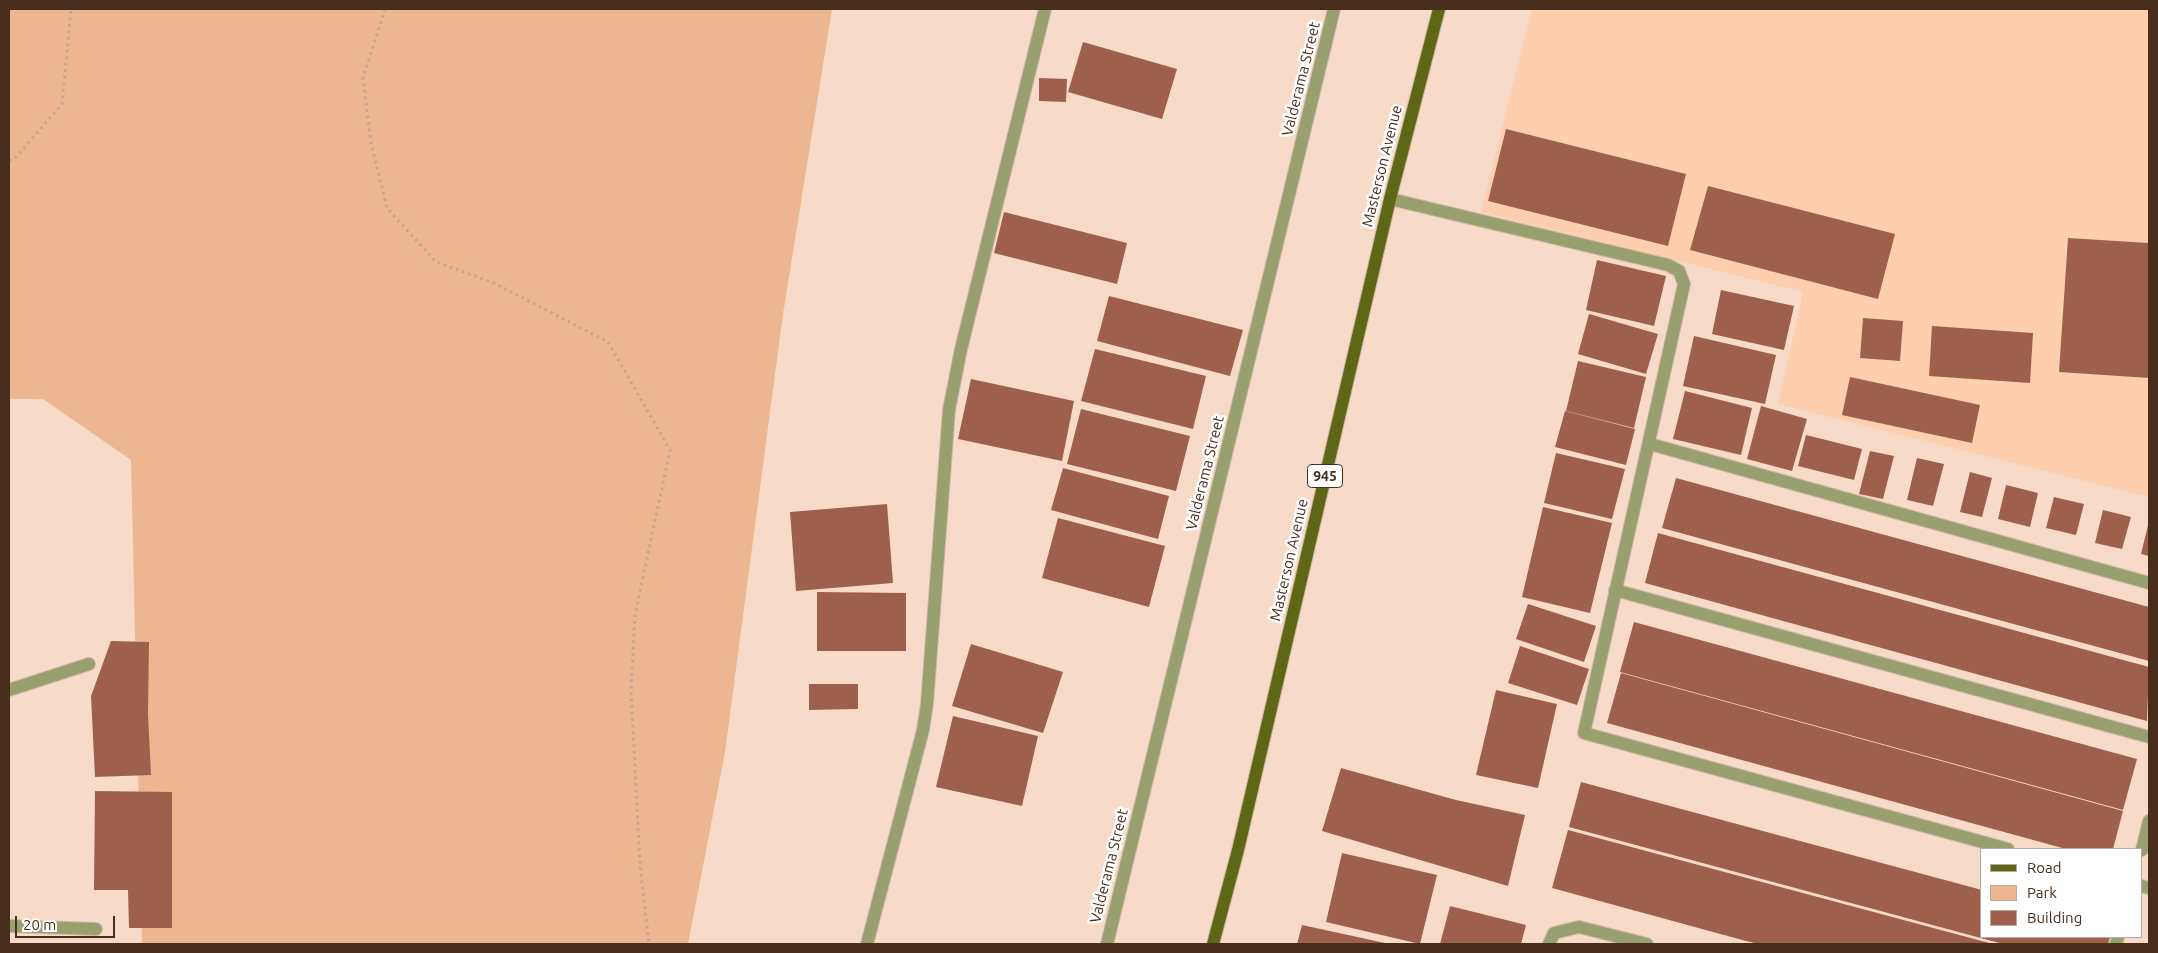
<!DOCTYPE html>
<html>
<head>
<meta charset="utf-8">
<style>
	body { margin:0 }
	#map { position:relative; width:2158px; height:953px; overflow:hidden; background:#f7dbc8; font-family:Ubuntu,sans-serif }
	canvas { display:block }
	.frame { position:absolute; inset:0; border:10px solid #482d1a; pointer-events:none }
	.legend { position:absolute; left:1980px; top:848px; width:162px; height:90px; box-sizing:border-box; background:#fff; border:1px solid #b6aba3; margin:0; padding:6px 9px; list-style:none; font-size:15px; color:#482d1a }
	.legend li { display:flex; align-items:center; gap:10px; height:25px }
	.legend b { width:25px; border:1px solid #b6aba3 }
	.scale { position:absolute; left:15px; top:916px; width:100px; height:22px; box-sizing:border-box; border:2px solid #482d1a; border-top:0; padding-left:6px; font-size:15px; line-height:18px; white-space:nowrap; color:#482d1a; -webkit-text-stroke:4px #fff; paint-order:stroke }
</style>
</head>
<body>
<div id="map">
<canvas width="2158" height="953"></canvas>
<div class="frame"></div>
<ul class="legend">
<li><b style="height:6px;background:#5e6716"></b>Road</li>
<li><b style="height:14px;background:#eeb690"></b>Park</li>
<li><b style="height:14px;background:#9f5f4d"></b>Building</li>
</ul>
<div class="scale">20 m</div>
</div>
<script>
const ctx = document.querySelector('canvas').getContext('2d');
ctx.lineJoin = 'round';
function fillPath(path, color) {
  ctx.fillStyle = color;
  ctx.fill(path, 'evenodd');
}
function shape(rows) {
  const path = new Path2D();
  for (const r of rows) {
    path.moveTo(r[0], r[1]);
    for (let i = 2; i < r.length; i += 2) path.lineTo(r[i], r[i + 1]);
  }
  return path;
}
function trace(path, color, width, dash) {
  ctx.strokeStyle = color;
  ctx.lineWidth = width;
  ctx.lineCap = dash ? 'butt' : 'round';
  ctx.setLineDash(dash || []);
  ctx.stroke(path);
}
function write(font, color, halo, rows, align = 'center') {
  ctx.font = font + ' Ubuntu,sans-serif';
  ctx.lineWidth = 5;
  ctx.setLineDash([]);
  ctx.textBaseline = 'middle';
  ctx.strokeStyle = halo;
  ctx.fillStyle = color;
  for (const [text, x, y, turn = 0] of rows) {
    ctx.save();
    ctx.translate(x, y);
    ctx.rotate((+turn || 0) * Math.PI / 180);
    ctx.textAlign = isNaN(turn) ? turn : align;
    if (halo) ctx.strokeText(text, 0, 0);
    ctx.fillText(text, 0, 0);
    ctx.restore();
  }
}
fillPath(shape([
	[1532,9,2149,9,2149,497,1778,404,1803,292,1481,212]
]), '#fdcfaf');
fillPath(shape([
	[9,9,832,9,783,314,725,752,688,944,142,944,131,460,43,399,9,399]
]), '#eeb690');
fillPath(shape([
	[1083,42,1177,69,1162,119,1068,92],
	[1039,78,1067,79,1066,102,1039,101],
	[1506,129,1686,174,1668,246,1488,201],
	[1708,186,1895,234,1878,299,1690,250],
	[1004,212,1127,243,1117,284,994,253],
	[2068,238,2149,243,2149,378,2059,372],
	[1597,260,1666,276,1654,326,1586,310],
	[1721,290,1794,306,1784,350,1712,334],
	[1109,296,1243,330,1230,376,1097,341],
	[1589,314,1658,334,1646,374,1578,354],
	[1863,318,1903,321,1900,361,1860,358],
	[1932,326,2033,333,2030,383,1929,376],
	[1694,336,1776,355,1765,404,1683,386],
	[1095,349,1206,376,1193,429,1081,401],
	[1578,361,1646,377,1634,428,1566,411],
	[1850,377,1980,405,1972,443,1842,415],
	[971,379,1074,401,1062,461,958,439],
	[1685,391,1752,408,1741,455,1673,439],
	[1761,406,1807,419,1792,471,1747,459],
	[1081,409,1190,436,1176,491,1067,464],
	[1565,411,1635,429,1626,465,1555,447],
	[1806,435,1862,449,1854,480,1798,466],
	[1870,451,1894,456,1883,499,1859,494],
	[1556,453,1625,469,1612,519,1544,503],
	[1917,458,1944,464,1933,506,1907,500],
	[1063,468,1169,496,1158,539,1051,510],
	[1970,472,1992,478,1982,517,1960,512],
	[1676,478,2149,607,2149,661,1662,528],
	[2006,485,2038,493,2030,527,1998,519],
	[2054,497,2084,504,2076,535,2046,528],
	[887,504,893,583,796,591,790,512],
	[1543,507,1612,523,1590,613,1522,597],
	[2103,510,2131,517,2122,549,2095,543],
	[1058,518,1165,546,1149,607,1042,578],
	[2149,521,2149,556,2141,554],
	[1658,533,2149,667,2147,721,1645,583],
	[817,592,906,593,906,651,817,651],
	[1528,604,1596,626,1584,662,1516,639],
	[1634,622,2137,759,2123,810,1620,672],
	[111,641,149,642,148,714,151,775,95,777,91,696],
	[971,644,1063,672,1043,733,952,706],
	[1520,646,1589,669,1577,705,1508,683],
	[1621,673,2123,811,2113,849,2066,849,1607,723],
	[809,684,858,684,858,709,809,710],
	[1496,690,1557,704,1538,788,1476,775],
	[953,716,1038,736,1022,806,936,787],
	[1341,768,1456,800,1525,815,1508,886,1322,831],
	[1581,782,1982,890,1982,937,2110,937,2108,944,2003,944,1569,827],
	[95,791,172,792,172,928,129,928,128,890,94,890],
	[1568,830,1993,944,1759,944,1746,941,1552,888],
	[1342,853,1437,875,1420,944,1326,922],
	[1450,906,1526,925,1521,944,1440,944],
	[1302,925,1385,943,1385,944,1297,944]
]), '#9f5f4d');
const service = shape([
	[9,690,89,664],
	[9,926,96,929]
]);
const minor = shape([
	[1390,199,1668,265,1679,271,1684,284,1584,733,2008,849],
	[1650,444,2149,583],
	[1615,590,2149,737],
	[2142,850,2149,821],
	[2142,886,2149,888],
	[867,944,923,730,927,704,949,410,961,349,1045,9],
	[1107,944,1334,9],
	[1549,944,1554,933,1579,927,1647,944],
	[2116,944,2118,937]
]);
const primary = shape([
	[1213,944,1238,850,1390,199,1439,9]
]);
trace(service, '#d4b8a5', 14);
trace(minor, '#d4b8a5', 14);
trace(primary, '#d4b8a5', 14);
trace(shape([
	[385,9,363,78,371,143,387,208,436,262,494,283,608,342,670,450,635,615,631,689,640,865,649,944],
	[9,161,16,157,62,104,71,9]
]), '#c2a693', 3, [2.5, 4]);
trace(service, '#98a070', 12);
trace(minor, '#98a070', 12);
trace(primary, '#5e6716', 12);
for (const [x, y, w] of [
	[1325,476,35]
]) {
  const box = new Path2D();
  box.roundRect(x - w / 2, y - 11.5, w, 23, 4);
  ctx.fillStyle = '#fff';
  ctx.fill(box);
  trace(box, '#482d1a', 1);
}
write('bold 14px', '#482d1a', null, [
	["945",1325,476]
]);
write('15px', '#482d1a', '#fff', [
	["Valderama Street",1301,79,-76],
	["Masterson Avenue",1382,166,-76],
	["Valderama Street",1205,473,-76],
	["Masterson Avenue",1289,560,-77],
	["Valderama Street",1109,866,-76]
]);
</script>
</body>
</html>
